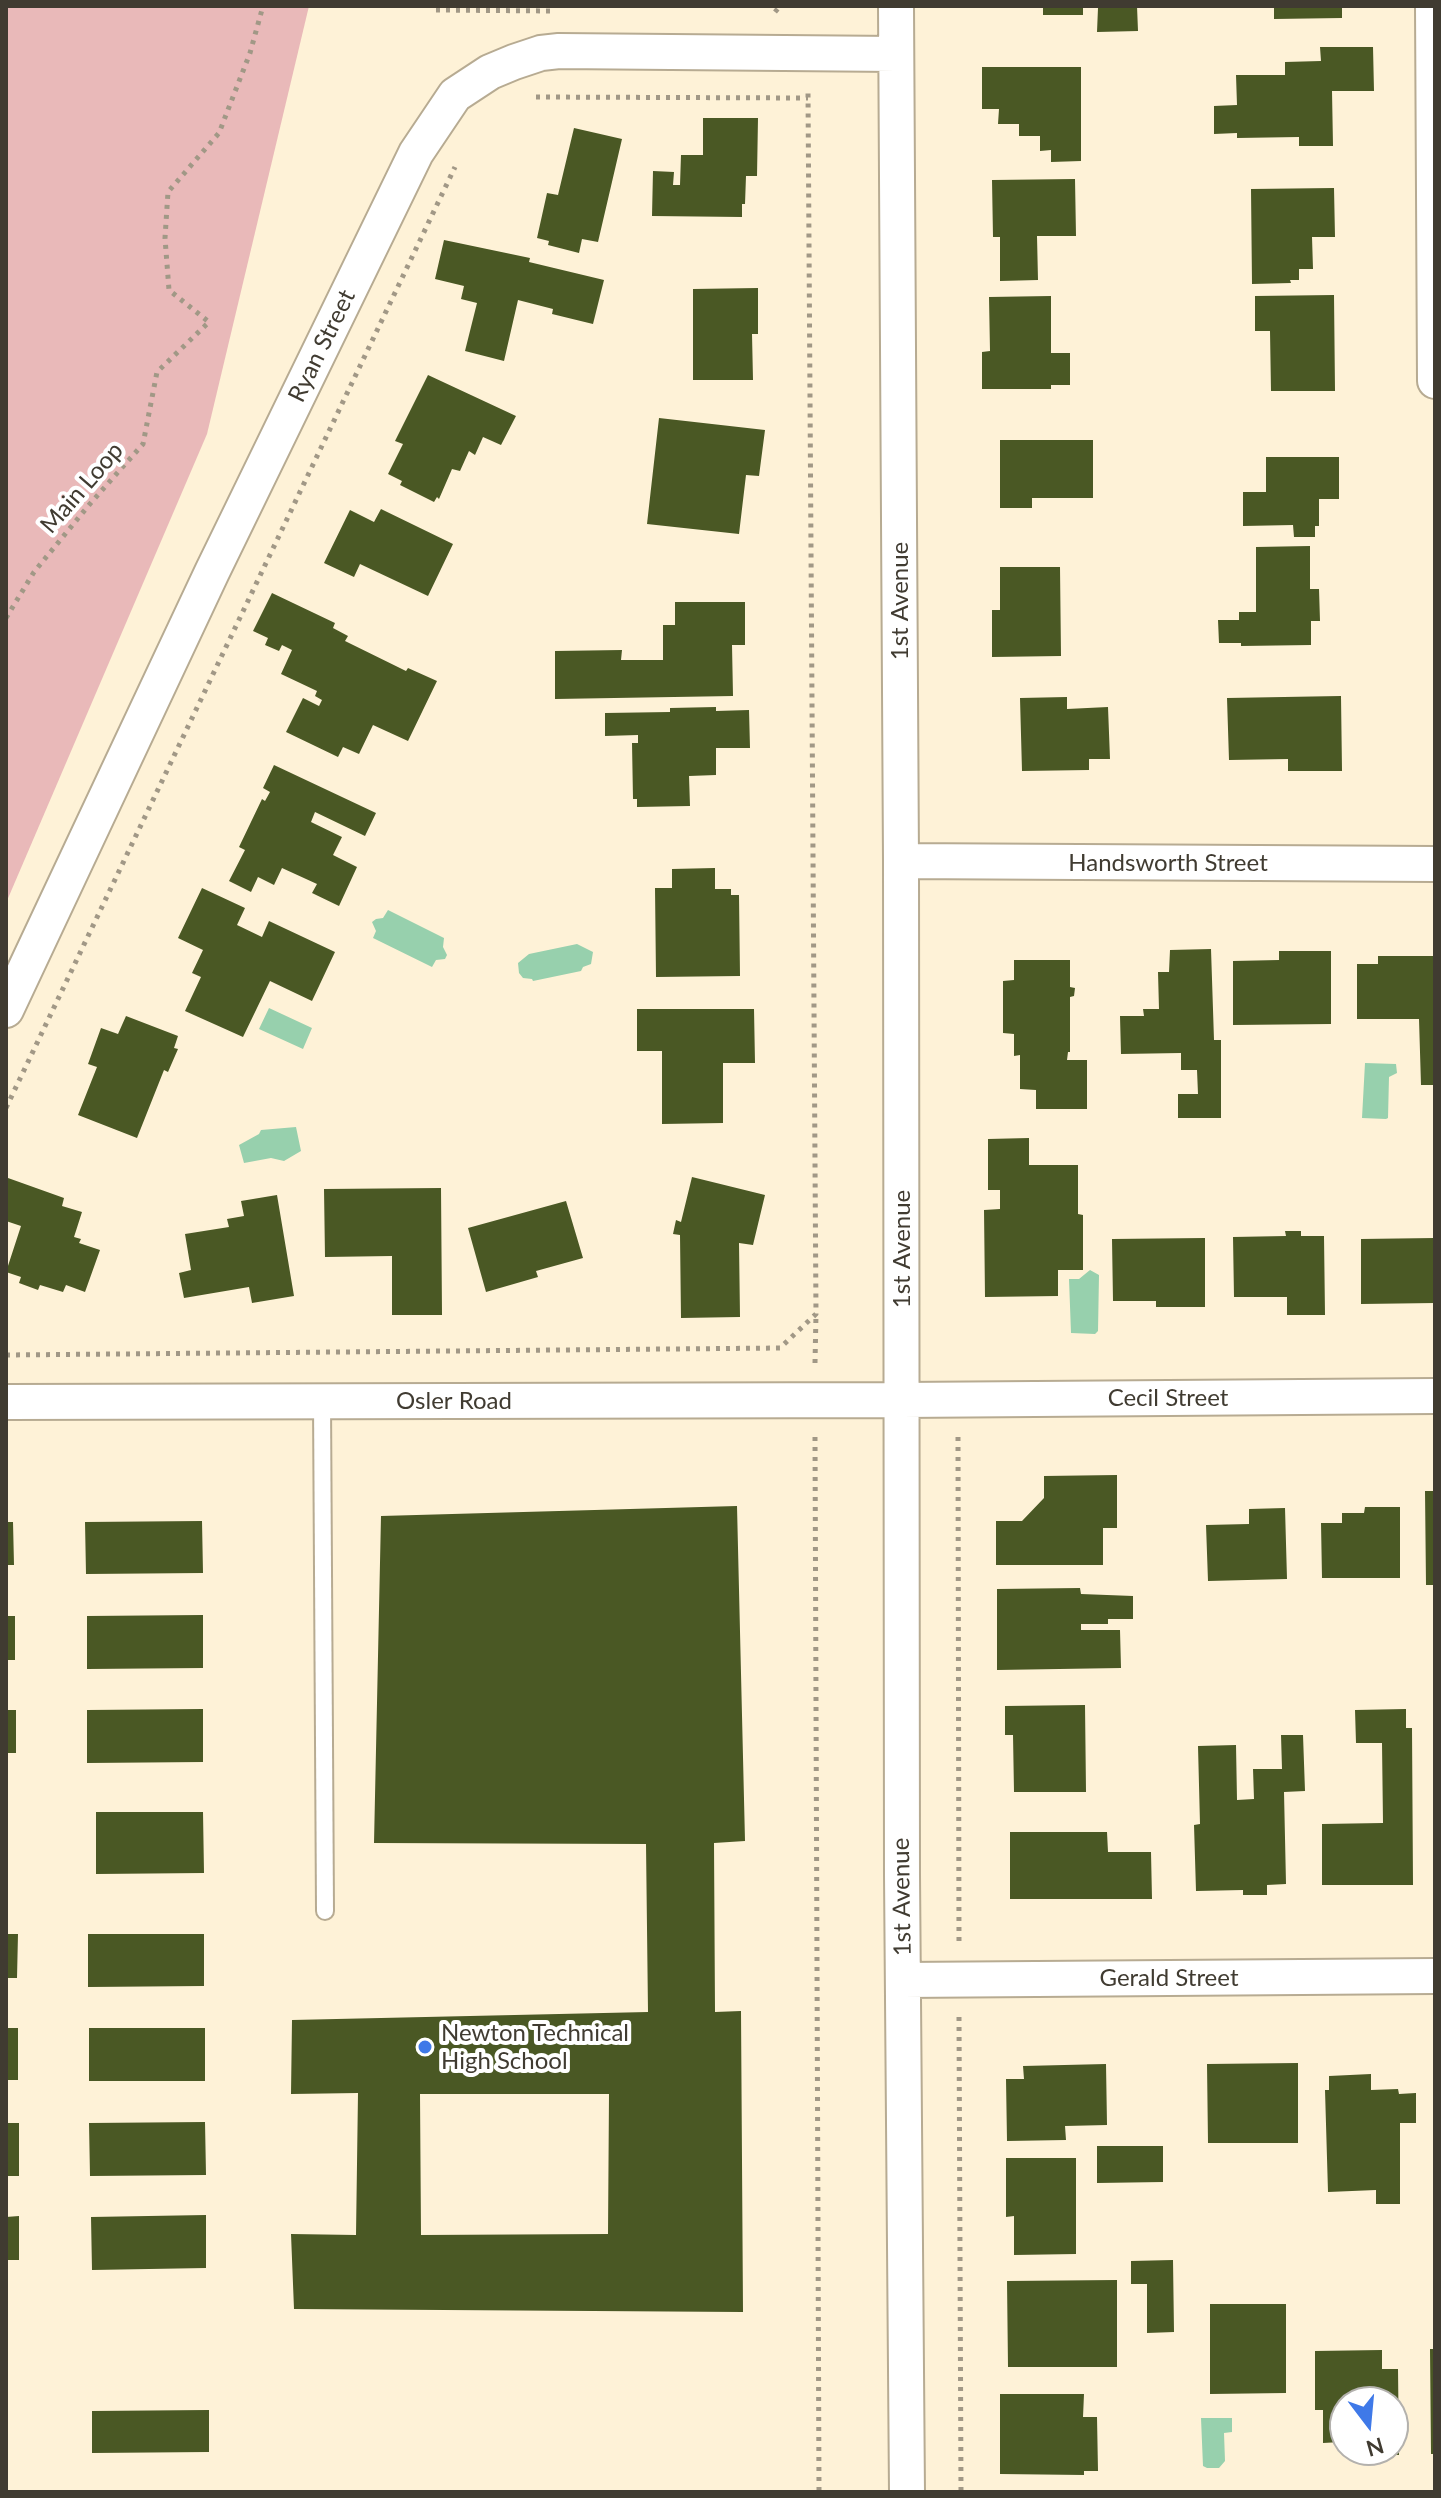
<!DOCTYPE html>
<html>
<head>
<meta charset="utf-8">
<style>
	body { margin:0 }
	#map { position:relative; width:1441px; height:2498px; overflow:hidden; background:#fef2d7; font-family:Lato,sans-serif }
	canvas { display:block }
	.frame { position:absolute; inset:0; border:8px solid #403b31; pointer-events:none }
	.north { position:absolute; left:1329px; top:2386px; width:80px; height:80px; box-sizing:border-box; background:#fff; border:2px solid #b3b1ad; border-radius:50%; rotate:164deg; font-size:22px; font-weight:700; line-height:32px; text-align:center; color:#403b31 }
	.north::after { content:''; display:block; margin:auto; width:28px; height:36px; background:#3f79e8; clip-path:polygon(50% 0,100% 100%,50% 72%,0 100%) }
</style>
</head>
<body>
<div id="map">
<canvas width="1441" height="2498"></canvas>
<div class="frame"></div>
<div class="north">N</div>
</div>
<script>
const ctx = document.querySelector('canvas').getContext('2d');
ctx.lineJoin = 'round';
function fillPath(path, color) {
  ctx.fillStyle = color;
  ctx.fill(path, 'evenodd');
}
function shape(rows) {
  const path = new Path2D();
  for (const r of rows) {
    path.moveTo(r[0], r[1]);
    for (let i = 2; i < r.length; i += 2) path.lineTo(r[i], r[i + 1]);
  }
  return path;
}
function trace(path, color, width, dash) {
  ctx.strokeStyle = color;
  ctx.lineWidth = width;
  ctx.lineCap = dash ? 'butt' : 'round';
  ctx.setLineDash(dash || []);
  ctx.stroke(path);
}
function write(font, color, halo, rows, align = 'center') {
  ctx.font = font + ' Lato,sans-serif';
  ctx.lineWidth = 8;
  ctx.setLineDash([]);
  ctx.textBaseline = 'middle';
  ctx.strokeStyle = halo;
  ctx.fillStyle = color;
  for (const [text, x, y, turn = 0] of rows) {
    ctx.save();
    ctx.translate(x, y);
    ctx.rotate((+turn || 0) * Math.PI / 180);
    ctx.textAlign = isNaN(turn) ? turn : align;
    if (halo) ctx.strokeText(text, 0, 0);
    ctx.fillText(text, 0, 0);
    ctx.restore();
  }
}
fillPath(shape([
	[6,6,309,6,207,434,6,903]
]), '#e9b9b9');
fillPath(shape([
	[388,910,444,938,443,947,447,955,445,959,436,960,432,967,373,938,376,931,372,922,376,919,383,918],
	[577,944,593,952,591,964,583,967,581,971,533,981,532,979,523,978,519,973,518,963,529,954],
	[269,1008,312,1028,303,1049,259,1029],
	[1365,1063,1396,1064,1397,1073,1389,1077,1388,1118,1386,1119,1362,1118],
	[296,1127,301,1151,284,1161,271,1158,244,1163,239,1145,259,1134,261,1130],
	[1090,1270,1099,1275,1098,1331,1095,1334,1071,1333,1069,1279,1079,1279],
	[1201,2418,1232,2418,1232,2432,1224,2433,1225,2461,1219,2468,1207,2468,1203,2466]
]), '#97d0ad');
fillPath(shape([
	[1043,6,1083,6,1083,15,1043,15],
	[1117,6,1137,6,1138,31,1097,32,1098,8],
	[1274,6,1342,6,1342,18,1274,19],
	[1320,47,1373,47,1374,91,1332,91,1333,146,1299,146,1299,137,1237,138,1237,133,1214,134,1214,106,1237,105,1236,75,1285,75,1285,62,1321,61],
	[982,67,1081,67,1081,161,1051,162,1051,150,1040,151,1040,136,1019,136,1019,124,998,124,999,109,982,109],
	[703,118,758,118,757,176,746,176,745,204,742,204,742,217,652,216,653,171,674,172,673,185,680,185,681,155,703,155],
	[574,128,622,139,598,242,582,239,579,253,548,245,549,241,537,238,547,193,558,195],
	[1075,179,1076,236,1037,236,1038,280,1000,281,1000,237,993,237,992,180],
	[1334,188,1335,237,1312,237,1313,269,1299,269,1299,280,1290,280,1291,283,1252,284,1251,189],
	[444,240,530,258,529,262,604,280,593,324,552,314,553,309,518,300,504,361,465,351,477,303,461,299,464,286,435,279],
	[758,288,758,334,752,334,753,380,693,380,693,289],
	[1334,295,1335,391,1271,391,1270,331,1255,331,1255,296],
	[1051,296,1051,353,1070,353,1070,385,1051,385,1051,389,982,389,982,352,990,351,989,297],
	[428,375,516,416,501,445,483,437,475,455,469,451,460,471,452,469,439,499,437,497,434,502,400,485,402,481,388,474,403,444,395,441],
	[659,418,765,430,759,476,746,475,739,534,647,524],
	[1000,440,1093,440,1093,498,1032,498,1032,508,1000,508],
	[1266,457,1339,457,1339,499,1319,499,1319,526,1315,526,1315,537,1294,537,1293,525,1243,526,1243,492,1266,492],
	[381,509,453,544,428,596,360,564,354,577,324,563,350,510,374,522],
	[1310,546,1310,589,1319,589,1320,621,1311,621,1311,645,1241,646,1241,643,1219,643,1218,620,1239,620,1239,612,1256,612,1256,547],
	[1000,567,1060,567,1061,656,992,657,992,610,1000,610],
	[272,593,335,623,333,628,348,636,345,641,406,671,408,668,437,681,408,741,373,725,359,754,343,747,338,757,286,732,303,698,319,706,322,700,315,696,317,691,281,674,292,650,282,645,279,651,265,645,268,638,253,631],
	[675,602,745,602,745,645,732,645,733,696,555,699,555,651,622,650,621,660,663,660,663,625,675,625],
	[1341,696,1342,771,1288,771,1288,759,1229,760,1227,698],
	[1067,697,1067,709,1108,707,1110,759,1089,759,1089,770,1022,771,1020,698],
	[716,707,716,711,749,710,750,748,716,748,716,775,689,776,690,806,637,807,637,799,633,799,632,743,638,743,638,735,605,736,605,713,670,712,670,708],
	[274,765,376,813,365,836,315,812,311,822,342,837,333,855,357,867,339,906,312,893,317,884,282,868,274,885,258,877,251,892,229,881,245,850,239,847,262,799,265,801,270,792,263,788],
	[715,868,715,889,731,889,731,895,739,895,740,976,656,977,655,888,672,888,672,869],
	[202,888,245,908,237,925,262,937,269,921,335,952,312,1001,270,981,243,1037,185,1011,201,977,192,973,203,950,178,938],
	[1211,949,1214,1040,1221,1040,1221,1118,1178,1118,1178,1094,1198,1094,1197,1070,1181,1070,1181,1053,1121,1054,1120,1016,1144,1016,1143,1009,1159,1009,1158,972,1169,972,1170,950],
	[1279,951,1331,951,1331,1024,1233,1025,1233,961,1279,960],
	[1378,956,1435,956,1435,1085,1421,1085,1419,1019,1357,1019,1357,964,1378,964],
	[1014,960,1070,960,1070,987,1075,988,1074,996,1070,997,1070,1052,1068,1052,1067,1060,1087,1060,1087,1109,1036,1109,1036,1090,1020,1089,1020,1055,1014,1056,1014,1034,1003,1033,1003,981,1014,980],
	[637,1009,754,1009,755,1063,723,1063,723,1123,662,1124,662,1051,637,1051],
	[126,1016,178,1036,174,1048,178,1049,168,1072,164,1070,137,1138,78,1115,97,1067,88,1064,101,1028,118,1034],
	[1029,1138,1029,1165,1078,1165,1078,1214,1083,1215,1083,1270,1058,1270,1058,1296,985,1297,984,1210,1000,1209,1000,1190,988,1190,988,1139],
	[692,1177,765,1195,753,1245,739,1243,740,1317,681,1318,680,1235,673,1234,676,1220,681,1222],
	[8,1178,64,1198,62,1206,82,1212,74,1237,81,1239,79,1243,100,1250,85,1292,66,1285,63,1292,40,1285,38,1290,19,1283,21,1277,6,1272,21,1226,6,1221,6,1185],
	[441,1188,442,1315,392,1315,392,1256,325,1257,324,1189],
	[277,1195,294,1296,252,1303,249,1287,184,1298,179,1273,191,1270,185,1234,229,1227,227,1219,244,1216,241,1201],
	[566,1201,583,1258,536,1271,538,1277,486,1292,468,1228],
	[1285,1231,1301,1231,1301,1236,1324,1236,1325,1315,1287,1315,1287,1297,1234,1297,1233,1237,1286,1236],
	[1205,1238,1205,1307,1156,1307,1156,1301,1113,1301,1112,1239],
	[1435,1238,1435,1303,1361,1304,1361,1239],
	[1117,1475,1117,1528,1103,1528,1103,1565,996,1565,996,1521,1022,1521,1044,1498,1044,1476],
	[1425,1491,1435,1491,1435,1585,1426,1585],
	[737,1506,745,1841,714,1843,715,2012,741,2011,743,2312,294,2309,291,2234,356,2235,358,2093,291,2094,292,2020,648,2012,646,1844,374,1843,381,1516],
	[420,2094,609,2094,608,2234,421,2235],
	[1365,1507,1400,1507,1400,1578,1322,1578,1321,1523,1342,1523,1342,1513,1364,1513],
	[1285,1508,1287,1579,1208,1581,1206,1525,1249,1524,1249,1509],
	[202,1521,203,1573,86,1574,85,1522],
	[6,1522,13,1522,14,1565,6,1565],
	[1080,1588,1081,1594,1133,1596,1133,1619,1108,1619,1108,1624,1081,1624,1081,1630,1120,1630,1121,1668,997,1670,997,1589],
	[203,1615,203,1668,87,1669,87,1616],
	[6,1616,15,1616,15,1660,6,1660],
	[1085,1705,1086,1792,1014,1792,1013,1735,1005,1735,1005,1706],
	[203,1709,203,1762,87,1763,87,1710],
	[1406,1709,1406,1728,1412,1728,1413,1885,1322,1885,1322,1824,1383,1823,1382,1743,1356,1743,1355,1710],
	[6,1710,16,1710,16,1753,6,1753],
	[1281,1735,1303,1735,1305,1791,1284,1792,1286,1884,1267,1885,1267,1895,1243,1895,1243,1890,1196,1891,1194,1825,1200,1824,1198,1746,1236,1745,1237,1800,1254,1799,1253,1769,1282,1769],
	[96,1812,203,1812,204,1873,96,1874],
	[1010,1832,1107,1832,1108,1852,1151,1852,1152,1899,1010,1899],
	[6,1934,18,1934,17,1978,6,1978],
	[88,1934,204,1934,204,1986,88,1987],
	[6,2028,18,2028,18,2080,6,2080],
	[89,2028,205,2028,205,2081,89,2081],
	[1298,2063,1298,2143,1208,2143,1207,2064],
	[1106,2064,1107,2125,1065,2126,1066,2140,1007,2141,1006,2079,1024,2079,1023,2066],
	[1371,2074,1371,2090,1398,2089,1399,2094,1416,2093,1416,2123,1400,2123,1400,2204,1376,2204,1376,2190,1328,2192,1325,2090,1329,2090,1329,2076],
	[205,2122,206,2175,90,2176,89,2123],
	[6,2123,19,2123,19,2176,6,2176],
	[1097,2146,1163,2146,1163,2182,1097,2183],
	[1006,2158,1076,2158,1076,2254,1014,2255,1014,2216,1006,2217],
	[206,2215,206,2268,92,2270,91,2217],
	[19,2216,19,2260,6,2260,6,2217],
	[1173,2260,1174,2332,1147,2333,1147,2284,1131,2284,1131,2261],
	[1117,2280,1117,2367,1008,2367,1007,2281],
	[1210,2304,1286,2304,1286,2393,1210,2394],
	[1430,2349,1435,2349,1435,2454,1431,2454],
	[1382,2350,1382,2369,1398,2369,1399,2455,1341,2453,1341,2442,1323,2443,1323,2410,1315,2410,1315,2351],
	[1345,2402,1393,2402,1393,2450,1345,2450],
	[1000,2394,1084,2394,1083,2417,1097,2417,1098,2471,1084,2471,1084,2475,1000,2474],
	[209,2410,209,2452,92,2453,92,2411]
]), '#4a5824');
const lane = shape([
	[322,1401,325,1911]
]);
const street = shape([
	[896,6,901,861,902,1875,907,2492],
	[1433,6,1435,381],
	[901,861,1435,864],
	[6,1010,212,572,416,153,455,95,490,72,514,62,541,53,559,51,896,54],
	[6,1402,902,1400,1435,1396],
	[903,1980,1435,1976]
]);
trace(lane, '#b7ab92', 20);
trace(street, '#b7ab92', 38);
trace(shape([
	[436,10,551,11],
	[775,12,780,6],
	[536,97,808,98],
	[6,618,34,572,89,505,143,444,157,372,209,322,169,290,165,238,168,192,219,133,250,53,263,6],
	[6,1108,455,167],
	[6,1355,780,1348,816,1314,808,91],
	[815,1363,816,1314],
	[815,1437,819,2492],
	[958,1437,959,1943],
	[959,2017,961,2492]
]), '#a19886', 5, [4, 6]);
trace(lane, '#fff', 16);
trace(street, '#fff', 34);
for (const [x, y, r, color] of [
	[425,2047,8,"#3f79e8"]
]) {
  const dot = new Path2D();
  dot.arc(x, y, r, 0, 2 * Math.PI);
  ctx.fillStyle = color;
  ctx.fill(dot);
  trace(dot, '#fff', 3);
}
write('24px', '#403b31', '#fff', [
	["Ryan Street",322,346,-64],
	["Main Loop",82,488,-49],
	["1st Avenue",900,601,-90],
	["Handsworth Street",1168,863],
	["1st Avenue",902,1249,-90],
	["Cecil Street",1168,1398],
	["Osler Road",454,1401],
	["1st Avenue",902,1897,-91],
	["Gerald Street",1169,1978]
]);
write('24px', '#403b31', '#fff', [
	["Newton Technical",441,2033],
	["High School",441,2061]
], 'left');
</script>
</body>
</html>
